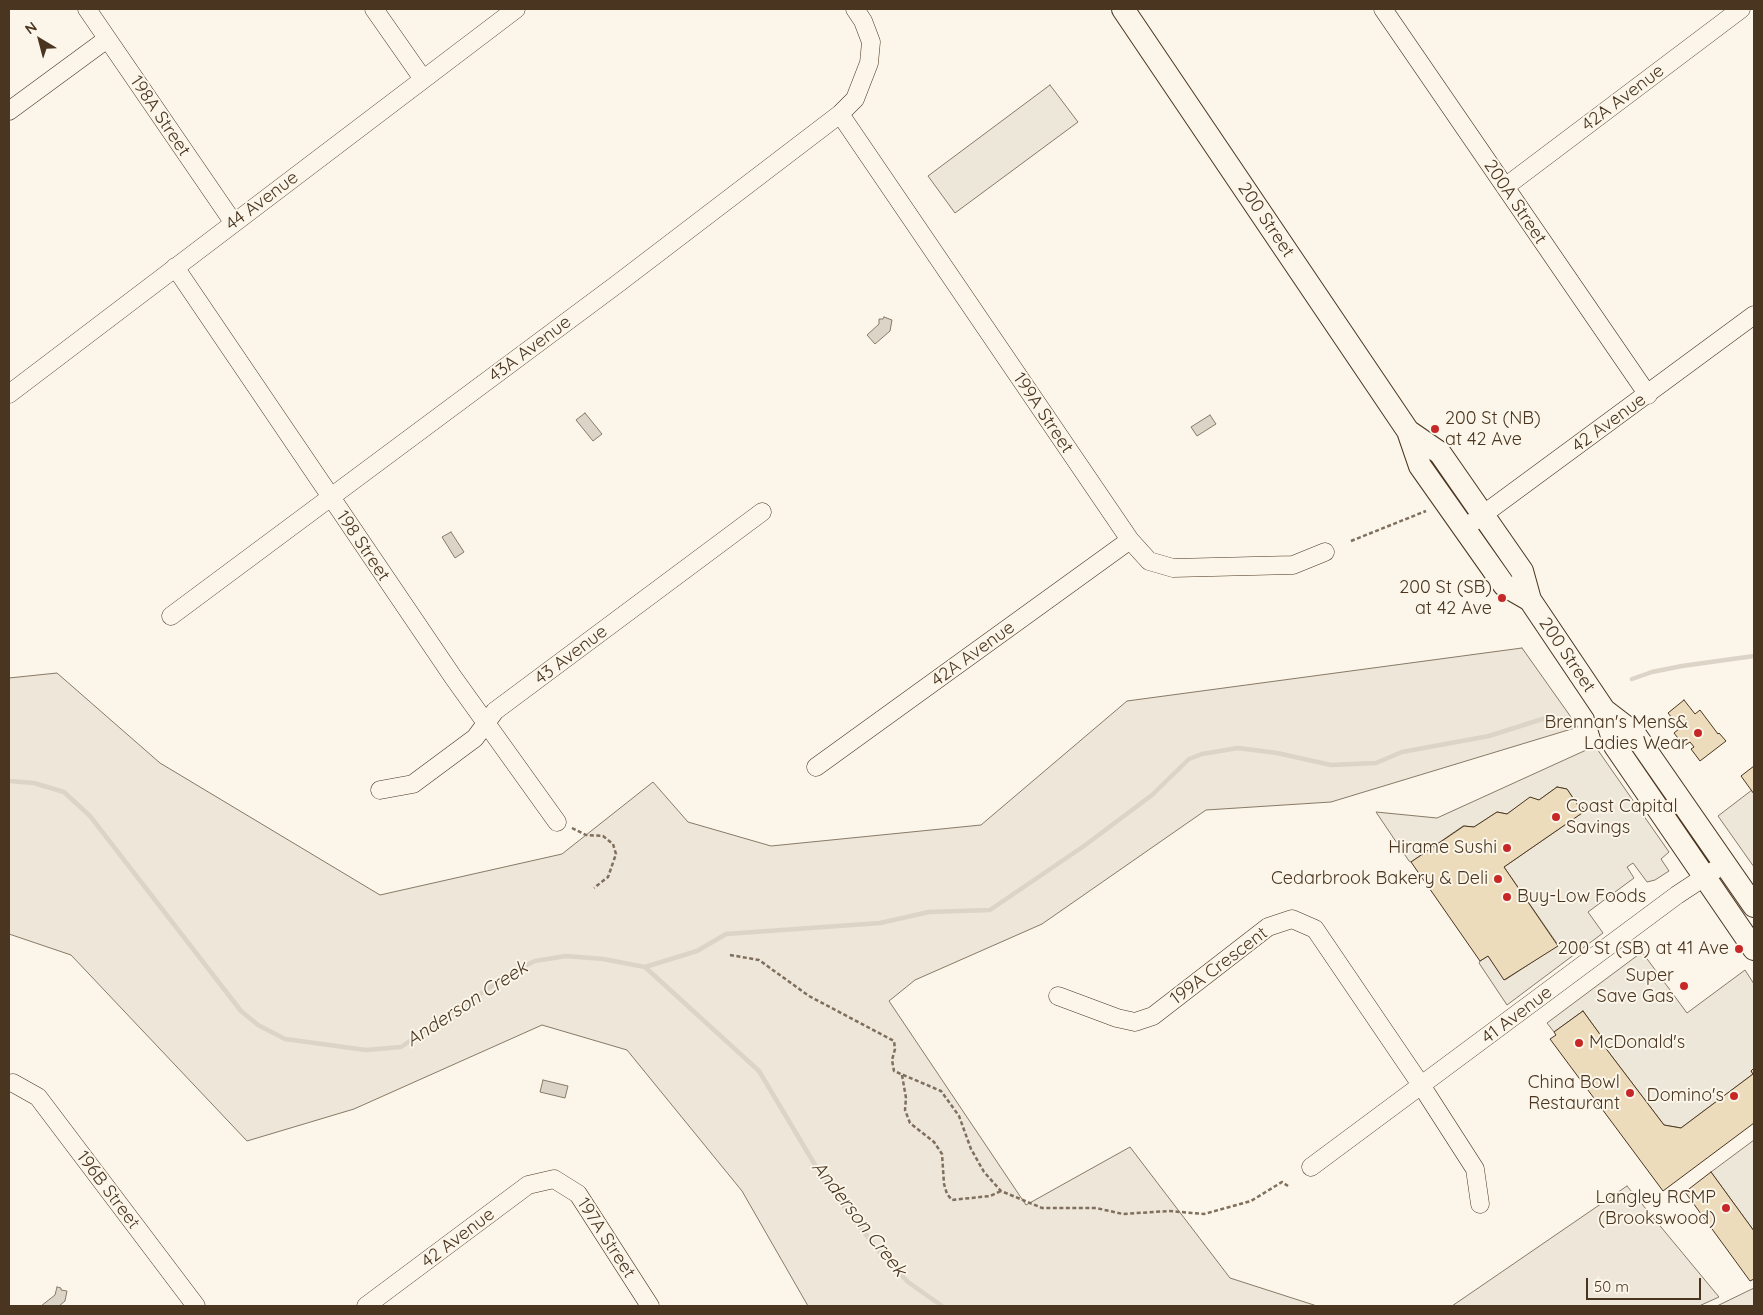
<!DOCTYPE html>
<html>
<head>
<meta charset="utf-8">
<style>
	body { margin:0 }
	#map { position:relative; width:1763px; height:1315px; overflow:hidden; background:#fbf6e9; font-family:Quicksand,sans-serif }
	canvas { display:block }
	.frame { position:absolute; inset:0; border:10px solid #4a3520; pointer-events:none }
	.north { position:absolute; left:15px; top:15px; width:50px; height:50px; -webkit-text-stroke:4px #fbf6e9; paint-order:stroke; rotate:323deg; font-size:14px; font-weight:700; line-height:20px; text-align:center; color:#4a3520 }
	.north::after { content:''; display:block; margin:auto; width:18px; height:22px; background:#4a3520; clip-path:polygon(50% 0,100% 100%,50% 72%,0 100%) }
	.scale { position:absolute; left:1586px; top:1278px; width:115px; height:22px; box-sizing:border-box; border:2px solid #4a3520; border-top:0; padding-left:6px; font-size:15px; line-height:18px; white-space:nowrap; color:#4a3520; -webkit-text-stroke:4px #fbf6e9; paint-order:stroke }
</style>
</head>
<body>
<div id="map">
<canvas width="1763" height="1315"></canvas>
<div class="frame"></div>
<div class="north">N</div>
<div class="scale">50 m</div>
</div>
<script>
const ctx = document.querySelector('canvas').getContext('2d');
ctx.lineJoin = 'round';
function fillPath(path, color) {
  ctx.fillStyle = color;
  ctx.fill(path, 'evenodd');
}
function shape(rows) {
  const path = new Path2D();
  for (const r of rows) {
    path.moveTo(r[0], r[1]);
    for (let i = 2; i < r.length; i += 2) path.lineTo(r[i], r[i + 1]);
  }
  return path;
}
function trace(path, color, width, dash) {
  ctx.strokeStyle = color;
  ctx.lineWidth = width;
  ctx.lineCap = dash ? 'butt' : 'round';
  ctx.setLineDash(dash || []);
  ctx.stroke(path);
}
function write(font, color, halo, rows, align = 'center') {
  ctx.font = font + ' Quicksand,sans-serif';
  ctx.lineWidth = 4;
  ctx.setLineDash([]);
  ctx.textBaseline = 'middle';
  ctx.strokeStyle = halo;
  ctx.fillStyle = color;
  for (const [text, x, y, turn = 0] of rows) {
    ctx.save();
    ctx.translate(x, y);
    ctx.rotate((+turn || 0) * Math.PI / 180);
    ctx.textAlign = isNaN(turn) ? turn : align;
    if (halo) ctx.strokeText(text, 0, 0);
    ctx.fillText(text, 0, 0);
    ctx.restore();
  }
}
const green = shape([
	[1522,648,1578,727,1331,802,1206,810,1042,924,915,980,889,1001,1026,1205,1130,1147,1230,1278,1317,1306,808,1306,742,1191,627,1050,542,1025,354,1109,247,1141,71,955,9,934,9,678,57,673,160,763,380,895,562,854,653,782,688,822,771,846,981,825,1127,701,1522,648],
	[1627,1186,1719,1297,1699,1306,1452,1306,1627,1186],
	[1754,1288,1754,1306,1717,1306,1754,1288]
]);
fillPath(green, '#ede6d9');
trace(green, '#887966', 1);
const parking = shape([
	[1050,85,1078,122,955,213,928,176,1050,85],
	[1595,746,1669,852,1661,859,1669,871,1655,880,1647,882,1633,863,1627,867,1634,878,1588,912,1603,933,1507,1005,1479,963,1480,961,1488,956,1505,980,1558,945,1504,867,1585,811,1581,806,1579,807,1567,789,1557,787,1539,800,1530,798,1507,814,1497,812,1474,827,1463,826,1411,862,1409,861,1376,812,1437,818,1595,746],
	[1752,790,1754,793,1754,867,1718,816,1752,790],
	[1642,952,1687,1013,1745,970,1754,984,1754,1068,1751,1071,1753,1074,1681,1128,1664,1125,1601,1042,1604,1040,1583,1011,1554,1032,1547,1023,1642,952],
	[1754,1140,1754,1231,1711,1172,1754,1140]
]);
fillPath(parking, '#ede7d9');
trace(parking, '#887966', 1);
const water = shape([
	[884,317,892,320,890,331,875,344,867,335,879,324,879,319,883,319,884,317],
	[585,413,602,434,593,441,576,420,585,413],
	[1210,415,1216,424,1197,436,1191,427,1210,415],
	[451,532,464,552,455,558,442,537,451,532],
	[543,1080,568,1086,565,1098,540,1092,543,1080],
	[57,1287,61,1288,61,1290,67,1291,65,1301,59,1306,41,1306,55,1295,57,1287]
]);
fillPath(water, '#dcd4c6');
trace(water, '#887966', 1);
trace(shape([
	[1632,679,1652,672,1682,666,1754,656],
	[9,781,34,783,64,792,90,816,241,1011,258,1025,285,1039,366,1050,401,1047,516,970,535,961,566,956,603,959,645,967,759,1071,827,1185,882,1255,908,1282,942,1306],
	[645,967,697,951,726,934,880,923,929,912,990,910,1084,846,1152,795,1189,759,1202,754,1238,748,1277,753,1331,765,1376,763,1402,752,1489,736,1552,716]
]), '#dcd4c6', 4.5);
const building = shape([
	[1684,700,1695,714,1700,710,1718,734,1719,733,1726,741,1700,761,1691,749,1694,747,1690,742,1684,746,1674,733,1680,728,1668,713,1684,700],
	[1754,766,1754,794,1741,776,1754,766],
	[1557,787,1567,789,1579,807,1581,806,1585,811,1504,867,1558,946,1504,980,1488,956,1480,961,1411,862,1464,826,1474,827,1497,812,1507,814,1530,797,1539,800,1557,787],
	[1583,1011,1604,1040,1601,1042,1664,1125,1681,1128,1753,1074,1751,1071,1754,1068,1754,1123,1663,1191,1550,1039,1556,1035,1554,1032,1583,1011],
	[1711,1172,1754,1231,1754,1279,1750,1281,1685,1192,1711,1172]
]);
fillPath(building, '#ecdcbc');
trace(building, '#4a3520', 1);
const minor = shape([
	[87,9,233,222],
	[374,9,423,79],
	[1383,9,1648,395],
	[9,111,107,39],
	[840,114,1130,540,1149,561,1173,568,1293,565,1325,552],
	[1505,187,1741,9],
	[175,267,453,677,557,822],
	[9,394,516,9],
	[1473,522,1754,315],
	[171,616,616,285,840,114,855,99,869,63,871,42,863,21,855,9],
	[816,767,1130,540],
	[380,790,413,784,475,738,495,711,762,512],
	[1058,996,1117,1018,1135,1022,1153,1016,1268,927,1292,919,1315,929,1421,1085,1475,1169,1480,1204],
	[13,1083,38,1097,196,1306],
	[1311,1167,1677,895,1715,870],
	[366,1306,528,1185,554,1179,578,1194,650,1306]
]);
const major = shape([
	[1123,9,1408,431,1420,466,1504,585,1530,600],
	[1408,431,1440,453,1522,571,1530,600,1604,710,1615,746,1754,949],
	[1604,710,1634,733,1754,906]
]);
trace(minor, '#4a3520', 19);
trace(major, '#4a3520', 24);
trace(shape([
	[1351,541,1426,511],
	[572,828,586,835,603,836,613,844,616,854,608,877,594,888],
	[730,955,759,960,809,996,894,1041,895,1049,892,1060,894,1071,941,1091,959,1116,971,1149,984,1172,1001,1191,1042,1208,1096,1208,1123,1214,1169,1211,1204,1214,1251,1201,1282,1182,1288,1186],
	[902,1075,906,1098,905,1110,910,1123,934,1142,942,1154,944,1184,947,1194,952,1200,990,1196,1001,1191]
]), '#7f6f5c', 2.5, [4, 2.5]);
trace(minor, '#fbf6e9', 18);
trace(major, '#fbf6e9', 22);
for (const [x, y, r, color] of [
	[1435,429,5,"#c62828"],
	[1502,598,5,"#c62828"],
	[1698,733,5,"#c62828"],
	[1556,817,5,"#c62828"],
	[1507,848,5,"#c62828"],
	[1498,879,5,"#c62828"],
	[1507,897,5,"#c62828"],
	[1739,949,5,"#c62828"],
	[1684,986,5,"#c62828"],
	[1579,1043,5,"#c62828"],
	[1630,1093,5,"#c62828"],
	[1734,1096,5,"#c62828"],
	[1726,1208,5,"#c62828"]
]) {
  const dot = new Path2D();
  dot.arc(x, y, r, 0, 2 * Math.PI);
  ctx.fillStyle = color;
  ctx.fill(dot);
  trace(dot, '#fbf6e9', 2);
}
write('18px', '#4a3520', '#fbf6e9', [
	["42A Avenue",1623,98,-37],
	["198A Street",160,116,56],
	["44 Avenue",262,201,-37],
	["200A Street",1515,202,56],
	["200 Street",1266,220,56],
	["43A Avenue",530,349,-37],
	["199A Street",1043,413,56],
	["42 Avenue",1609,423,-36],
	["198 Street",363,546,56],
	["42A Avenue",973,654,-36],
	["43 Avenue",571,655,-37],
	["200 Street",1567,655,56],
	["199A Crescent",1219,966,-37],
	["41 Avenue",1517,1015,-37],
	["196B Street",108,1190,53],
	["42 Avenue",458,1238,-37],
	["197A Street",606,1238,57]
]);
write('18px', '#4a3520', '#fbf6e9', [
	["200 St (NB)",1445,419,"left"],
	["at 42 Ave",1445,440,"left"],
	["200 St (SB)",1492,588],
	["at 42 Ave",1492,609],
	["Brennan's Mens&",1688,723],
	["Ladies Wear",1688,744],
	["Coast Capital",1566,807,"left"],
	["Savings",1566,828,"left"],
	["Hirame Sushi",1497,848],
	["Cedarbrook Bakery & Deli",1488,879],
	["Buy-Low Foods",1517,897,"left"],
	["200 St (SB) at 41 Ave",1729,949],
	["Super",1674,976],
	["Save Gas",1674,997],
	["McDonald's",1589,1043,"left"],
	["China Bowl",1620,1083],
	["Restaurant",1620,1104],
	["Domino's",1724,1096],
	["Langley RCMP",1716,1198],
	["(Brookswood)",1716,1219]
], 'right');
write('italic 19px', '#4a3520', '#fbf6e9', [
	["Anderson Creek",467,1004,-33],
	["Anderson Creek",859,1219,52]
]);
</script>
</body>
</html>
